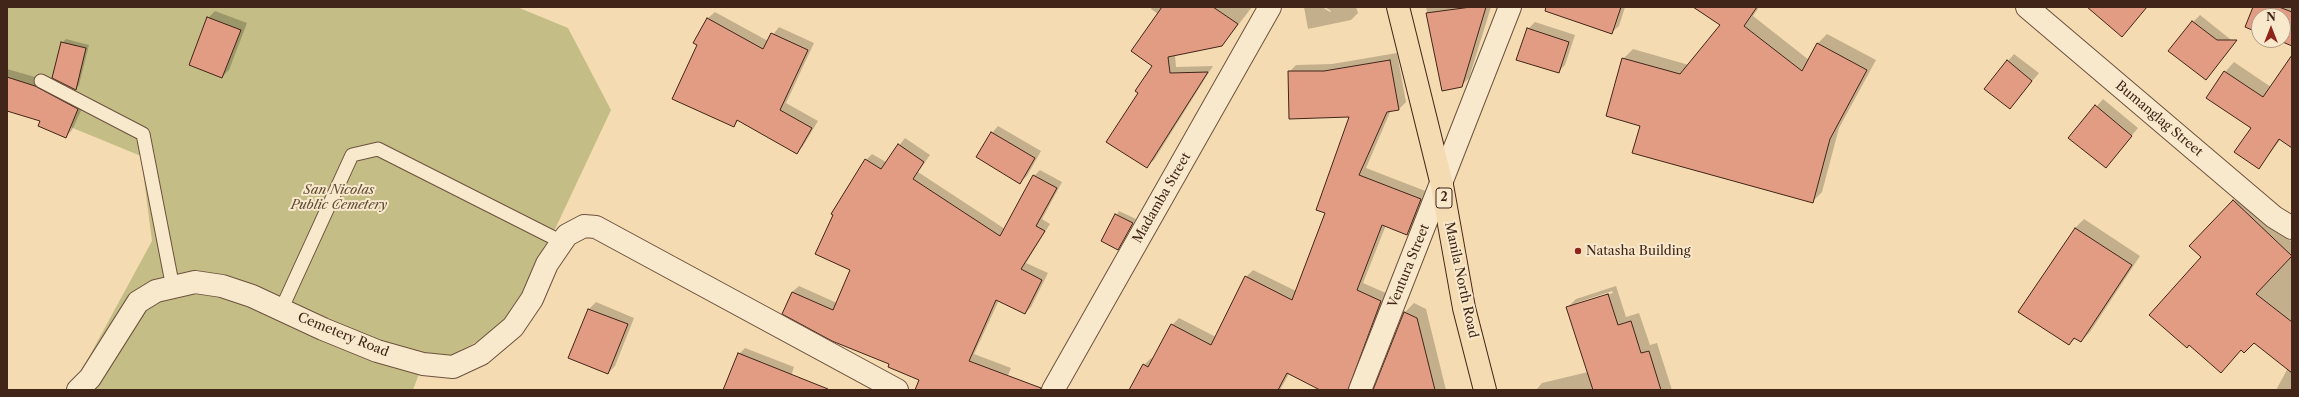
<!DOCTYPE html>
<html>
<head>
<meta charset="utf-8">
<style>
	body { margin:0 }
	#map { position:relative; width:2299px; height:397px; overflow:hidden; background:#f5dbb1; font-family:"Libre Caslon Text",serif }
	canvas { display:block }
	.frame { position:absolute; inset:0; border:8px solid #402518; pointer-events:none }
	.north { position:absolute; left:2251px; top:8px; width:40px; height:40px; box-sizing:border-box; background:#f8e8cc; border:1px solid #ae9a84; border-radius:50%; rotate:0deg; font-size:11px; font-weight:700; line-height:16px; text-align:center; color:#402518 }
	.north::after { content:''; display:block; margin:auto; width:14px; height:18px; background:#8f2418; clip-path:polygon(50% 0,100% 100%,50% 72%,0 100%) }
</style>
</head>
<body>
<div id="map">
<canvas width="2299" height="397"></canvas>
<div class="frame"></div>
<div class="north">N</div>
</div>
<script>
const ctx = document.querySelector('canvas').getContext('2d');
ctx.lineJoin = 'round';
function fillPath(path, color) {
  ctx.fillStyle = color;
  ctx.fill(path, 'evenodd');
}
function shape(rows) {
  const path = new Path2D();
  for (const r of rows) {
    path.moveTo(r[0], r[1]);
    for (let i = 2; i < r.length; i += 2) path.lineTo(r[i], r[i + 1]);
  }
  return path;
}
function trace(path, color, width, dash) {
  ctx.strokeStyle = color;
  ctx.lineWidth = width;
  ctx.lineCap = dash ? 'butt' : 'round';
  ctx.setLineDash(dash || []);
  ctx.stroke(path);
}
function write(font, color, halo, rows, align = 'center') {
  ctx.font = font + ' "Libre Caslon Text",serif';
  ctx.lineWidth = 4;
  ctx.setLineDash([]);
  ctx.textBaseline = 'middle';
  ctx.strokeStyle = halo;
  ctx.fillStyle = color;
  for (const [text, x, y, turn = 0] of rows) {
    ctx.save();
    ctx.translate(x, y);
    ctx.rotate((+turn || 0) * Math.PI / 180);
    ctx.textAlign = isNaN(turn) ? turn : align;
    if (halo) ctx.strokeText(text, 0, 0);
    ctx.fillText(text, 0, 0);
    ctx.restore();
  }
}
fillPath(shape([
	[7,7,517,7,568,28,611,110,510,325,420,371,413,390,71,390,152,241,141,156,7,101]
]), '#c4bd86');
fillPath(shape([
	[1152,7,1252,7,1222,46,1175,55,1176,67,1213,66,1154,160,1147,166,1139,92,1154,66,1158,14,1151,9],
	[1304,7,1322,7,1330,12,1331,11,1325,7,1356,7,1358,13,1351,20,1308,29],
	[1426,7,1491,7,1469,78,1461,86,1443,89],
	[1562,7,1625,7,1619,26,1612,32],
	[1695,7,1759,7,1753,16,1809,60,1818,43,1827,34,1876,60,1839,128,1822,192,1812,202,1641,125,1623,59,1633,49,1689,65,1721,25],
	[2254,7,2292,7,2292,44,2280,40,2283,40,2283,16,2259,16,2259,32],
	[215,11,247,23,229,70,222,77,208,18],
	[715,12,768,41,779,27,814,43,786,103,818,121,803,146,796,153,739,120,734,125,698,44,708,18],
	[2200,15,2235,43,2206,79,2193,22],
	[1535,22,1575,35,1565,65,1558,72,1528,29],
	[66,39,89,45,79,85,76,89,62,43],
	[1397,53,1406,102,1399,109,1391,110,1366,168,1428,192,1414,226,1407,233,1386,225,1363,283,1388,294,1354,390,1322,390,1289,374,1280,390,1129,390,1144,365,1151,358,1154,359,1172,325,1179,318,1216,337,1246,277,1253,270,1296,291,1326,213,1350,116,1289,72,1296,65,1332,64],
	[2014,54,2039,73,2010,108,2008,61],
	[2292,57,2292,146,2281,139,2259,167,2252,128,2207,98,2225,72,2234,62,2271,87],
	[7,69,42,79,85,102,72,130,66,137,42,120,7,110],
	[2103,99,2138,128,2106,167,2070,138],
	[998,126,1041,151,1027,176,1020,182,992,133],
	[905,138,930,155,918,172,1005,229,1034,176,1040,170,1062,182,1042,219,1050,224,1026,263,1048,273,1031,307,1025,313,999,300,974,354,1011,368,1002,390,918,390,921,379,890,364,792,292,799,286,837,303,851,269,866,160,872,154,886,162],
	[2241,194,2292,242,2292,390,2276,390,2288,368,2202,257,2191,246],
	[1119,211,1136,219,1118,248,1102,241],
	[2084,219,2140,256,2090,332,2081,341,2076,338,2069,344,2075,228],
	[1616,286,1626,317,1639,313,1650,345,1657,343,1672,390,1536,390,1542,383,1588,372,1568,307,1576,299],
	[1612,291,1613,293,1576,305,1576,303],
	[596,302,634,318,615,366,608,373,569,358,589,309],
	[1414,303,1426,309,1446,390,1374,390,1405,312],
	[745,348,794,367,790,379,818,390,724,390,739,354]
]), '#0003');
const building = shape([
	[1162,7,1213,7,1238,24,1222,46,1168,57,1170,73,1208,72,1147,168,1106,142,1138,93,1135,91,1152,66,1131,51,1162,7],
	[1471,7,1486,7,1462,87,1442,91,1426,13,1471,7],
	[1546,7,1621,7,1612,34,1545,11,1546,7],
	[1693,7,1757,7,1744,26,1802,71,1817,43,1867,70,1830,139,1813,203,1632,153,1640,126,1606,116,1622,58,1680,74,1720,25,1693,7],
	[2087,7,2147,7,2122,37,2087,7],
	[2253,7,2279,7,2292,12,2292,46,2278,40,2283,40,2283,16,2259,16,2259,33,2245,27,2253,7],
	[207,17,241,30,222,78,189,65,207,17],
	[707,18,763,49,771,33,808,50,780,110,812,128,797,154,737,120,734,127,672,99,697,45,693,43,707,18],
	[2192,21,2217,40,2237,40,2206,80,2168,51,2192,21],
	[1527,28,1569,42,1559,73,1516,60,1527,28],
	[61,42,86,48,76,90,52,78,61,42],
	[2292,55,2292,148,2279,139,2259,169,2234,152,2251,128,2206,98,2224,71,2263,97,2292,55],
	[1390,60,1399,110,1387,112,1359,175,1421,199,1407,235,1382,225,1357,290,1381,301,1348,390,1320,390,1287,373,1278,390,1129,390,1143,364,1148,367,1171,324,1211,345,1245,276,1292,300,1325,213,1316,210,1349,117,1289,119,1288,71,1324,71,1390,60],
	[2007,60,2032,81,2010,109,1984,89,2007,60],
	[7,77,35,86,78,109,66,138,38,126,40,121,7,111,7,77],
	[2095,105,2132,136,2106,168,2068,138,2095,105],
	[991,132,1035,158,1020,184,976,157,991,132],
	[898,144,924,162,913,179,1000,236,1033,175,1057,188,1036,226,1045,231,1021,269,1042,280,1025,314,996,300,969,361,1041,388,1040,390,915,390,919,380,888,367,889,364,832,341,782,314,792,292,833,310,850,270,815,254,833,215,831,214,865,159,881,169,898,144],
	[2233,200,2292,256,2256,294,2292,322,2292,373,2254,343,2244,353,2241,350,2221,373,2189,345,2187,348,2149,315,2201,257,2189,246,2233,200],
	[1115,214,1133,223,1118,250,1101,241,1115,214],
	[2075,228,2132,265,2081,342,2074,338,2069,345,2018,312,2075,228],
	[1608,294,1618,325,1631,321,1641,353,1649,351,1661,390,1593,390,1566,307,1608,294],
	[588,309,628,324,608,374,568,358,588,309],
	[1404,312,1417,318,1435,390,1373,390,1404,312],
	[738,353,828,389,827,390,723,390,738,353]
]);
fillPath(building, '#e39c84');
trace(building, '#402518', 1);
const service = shape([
	[41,81,143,134,173,288],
	[281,310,352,155,378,149,562,242]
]);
const minor = shape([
	[2027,7,2274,217,2292,228],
	[78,390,90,378,138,302,156,291,195,282,222,286,252,296,323,329,377,351,423,364,453,367,481,354,513,327,532,299,547,264,562,242,567,235,584,226,596,227,897,390],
	[1053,390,1270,7],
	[1360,390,1510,7]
]);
const trunk = shape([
	[1398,7,1442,185,1464,308,1485,390]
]);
trace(service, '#6d523e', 15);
trace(minor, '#6d523e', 24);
trace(trunk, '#402518', 24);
trace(service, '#f8e8cc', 13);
trace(minor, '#f8e8cc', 22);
trace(trunk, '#f5dbb1', 22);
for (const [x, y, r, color] of [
	[1578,251,4,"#8f2418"]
]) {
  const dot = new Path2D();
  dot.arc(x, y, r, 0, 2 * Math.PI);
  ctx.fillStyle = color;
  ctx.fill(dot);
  trace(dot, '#f8e8cc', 1.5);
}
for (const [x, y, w] of [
	[1444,198,16]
]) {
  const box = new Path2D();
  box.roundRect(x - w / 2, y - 10, w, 20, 3);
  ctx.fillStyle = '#f8e8cc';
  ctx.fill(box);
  trace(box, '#402518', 1);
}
write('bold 12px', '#402518', null, [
	["2",1444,198]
]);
write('13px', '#402518', '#f8e8cc', [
	["Bumanglag Street",2159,119,40],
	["Madamba Street",1162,198,-60],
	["Ventura Street",1409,266,-68],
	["Manila North Road",1461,280,78],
	["Cemetery Road",343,335,22]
]);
write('italic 13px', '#614b34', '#f8e8cc', [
	["San Nicolas",339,190],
	["Public Cemetery",339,205]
]);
write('13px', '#402518', '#f8e8cc', [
	["Natasha Building",1586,251]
], 'left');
</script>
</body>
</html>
